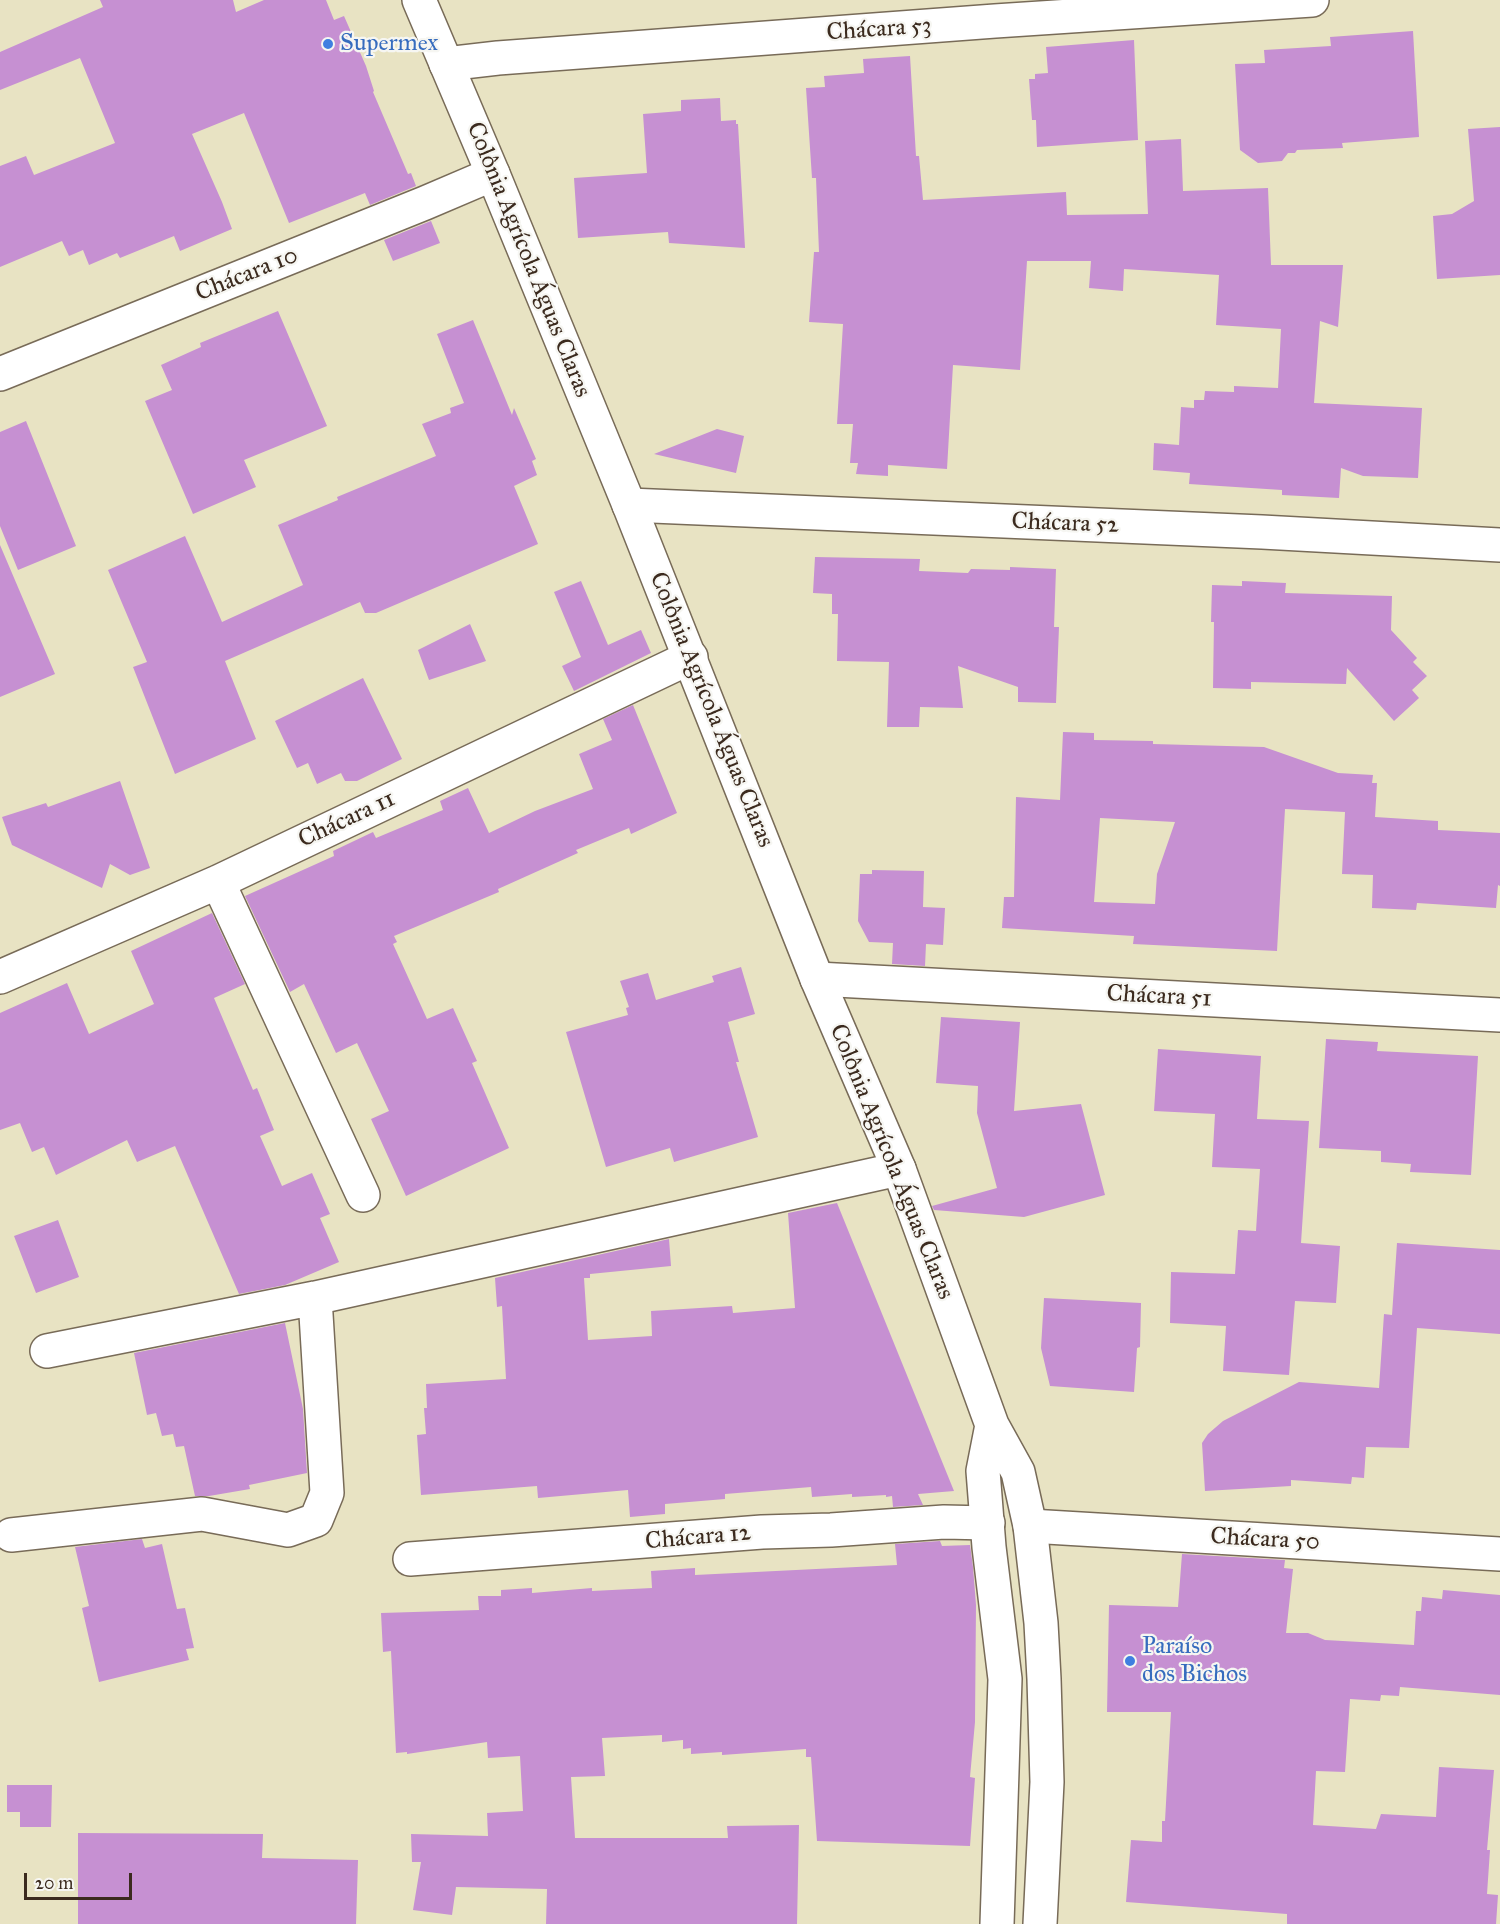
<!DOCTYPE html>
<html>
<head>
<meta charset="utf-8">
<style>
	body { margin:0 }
	#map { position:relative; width:1500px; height:1924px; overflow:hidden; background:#e8e3c3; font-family:"IM FELL Great Primer",serif }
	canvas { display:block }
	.scale { position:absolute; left:24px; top:1873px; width:108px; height:27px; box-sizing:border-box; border:3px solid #3b2a1e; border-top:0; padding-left:8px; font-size:18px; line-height:21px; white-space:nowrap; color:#3b2a1e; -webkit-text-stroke:4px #f6f6f2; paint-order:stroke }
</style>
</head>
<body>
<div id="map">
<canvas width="1500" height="1924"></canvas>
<div class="scale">20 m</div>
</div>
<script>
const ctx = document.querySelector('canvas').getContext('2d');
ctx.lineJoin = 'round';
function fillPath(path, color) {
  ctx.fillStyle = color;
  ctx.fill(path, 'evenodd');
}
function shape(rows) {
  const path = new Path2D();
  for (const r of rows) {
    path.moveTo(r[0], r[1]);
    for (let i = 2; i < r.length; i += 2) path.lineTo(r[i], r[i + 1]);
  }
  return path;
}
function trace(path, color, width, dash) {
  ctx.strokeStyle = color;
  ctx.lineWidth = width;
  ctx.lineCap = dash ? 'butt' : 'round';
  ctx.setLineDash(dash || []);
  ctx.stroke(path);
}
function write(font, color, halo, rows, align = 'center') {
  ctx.font = font + ' "IM FELL Great Primer",serif';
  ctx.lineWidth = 4.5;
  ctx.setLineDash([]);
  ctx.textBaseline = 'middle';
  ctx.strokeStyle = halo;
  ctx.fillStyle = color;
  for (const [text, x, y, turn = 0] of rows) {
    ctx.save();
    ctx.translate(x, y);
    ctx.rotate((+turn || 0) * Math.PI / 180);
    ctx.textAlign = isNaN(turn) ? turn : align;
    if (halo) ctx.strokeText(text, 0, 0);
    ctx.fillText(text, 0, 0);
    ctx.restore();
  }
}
fillPath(shape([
	[100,0,233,0,236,12,264,0,326,0,334,20,344,16,366,66,374,91,373,92,408,174,411,173,416,186,370,205,365,193,289,223,244,113,192,134,222,202,232,229,180,251,174,236,120,258,117,253,89,265,83,250,69,256,62,241,0,267,0,166,26,156,34,175,115,143,80,58,0,90,0,52,103,7],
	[1413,31,1419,137,1342,143,1343,148,1297,150,1295,153,1288,153,1282,161,1258,163,1240,150,1235,64,1265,63,1264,50,1331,46,1330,37],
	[1134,40,1138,140,1037,147,1036,120,1032,120,1029,79,1035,79,1035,74,1048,73,1046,47],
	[910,56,916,156,919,156,923,200,1066,192,1067,215,1148,214,1145,141,1181,139,1183,191,1268,188,1271,265,1343,265,1338,327,1320,321,1314,403,1422,408,1418,478,1363,476,1341,468,1339,498,1282,495,1282,490,1189,484,1190,473,1153,470,1154,443,1179,445,1181,407,1194,408,1194,400,1204,400,1205,391,1234,392,1234,386,1278,388,1281,329,1216,325,1219,275,1124,269,1123,291,1089,288,1091,261,1027,261,1020,370,953,365,947,469,888,465,888,476,856,474,858,463,850,463,853,424,837,424,843,324,809,322,814,252,819,252,816,178,812,178,806,88,825,87,824,76,864,73,863,59],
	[720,98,721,121,736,120,736,124,738,124,745,248,669,243,668,232,578,238,574,178,647,173,643,114,681,111,681,100],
	[1500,127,1500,275,1437,279,1433,216,1452,214,1474,201,1468,129],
	[431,221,440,243,393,261,384,240],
	[278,311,327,426,244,460,256,487,193,514,145,401,172,390,161,365,201,347,200,343],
	[473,320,512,415,514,408,536,459,532,461,537,475,514,486,538,544,376,613,365,613,360,602,225,661,256,739,175,774,133,667,147,662,108,570,185,536,222,622,303,585,278,525,338,500,337,497,436,456,422,424,451,413,450,408,464,403,437,334],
	[26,421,76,546,18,570,0,526,0,432],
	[717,429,744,436,736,473,654,454],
	[0,545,55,674,0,697],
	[815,557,920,559,919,571,968,573,971,569,1010,570,1010,567,1056,569,1054,627,1059,627,1056,703,1018,702,1018,687,958,666,963,708,920,707,919,727,887,727,889,662,837,661,838,614,832,614,832,594,813,593],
	[581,581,608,645,641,630,651,653,574,691,562,666,581,657,554,592],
	[1242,581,1286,583,1285,593,1392,596,1391,630,1417,658,1413,662,1427,676,1412,690,1419,698,1394,721,1347,668,1346,684,1251,682,1251,689,1213,688,1214,622,1211,622,1212,585,1242,586],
	[470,624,486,661,429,680,418,650],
	[363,678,402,759,357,781,345,781,341,773,317,784,308,763,297,768,275,721],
	[633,705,677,813,631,834,629,828,576,850,578,853,498,889,499,892,394,936,397,942,393,944,427,1019,453,1008,477,1061,472,1063,509,1148,406,1196,371,1119,389,1111,357,1043,336,1053,304,984,290,992,245,896,334,856,333,851,373,832,376,838,443,810,440,801,468,788,489,833,535,811,593,789,579,754,612,740,603,719],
	[1063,732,1094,733,1094,740,1153,741,1153,744,1264,747,1338,773,1373,775,1372,783,1377,783,1375,817,1438,821,1438,830,1500,833,1500,886,1498,885,1496,908,1417,903,1416,910,1372,908,1373,875,1342,874,1345,812,1285,809,1277,951,1133,944,1134,936,1002,928,1004,897,1014,897,1016,797,1060,800],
	[1100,818,1175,822,1157,874,1155,904,1094,902],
	[120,781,150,868,130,875,110,864,102,888,12,845,2,817,46,803,48,807],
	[872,870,924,871,923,907,945,908,943,945,926,944,925,966,892,964,893,943,869,942,858,921,860,874,872,874],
	[212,913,245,984,214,998,253,1090,257,1088,274,1130,260,1136,282,1186,312,1173,330,1214,320,1218,339,1262,285,1285,239,1294,175,1146,137,1162,127,1140,56,1175,44,1147,32,1152,20,1123,0,1130,0,1013,67,983,89,1034,154,1004,131,951],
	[741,967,755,1014,728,1022,739,1062,736,1062,758,1137,674,1162,670,1148,606,1167,566,1032,628,1015,626,1008,629,1007,620,981,648,973,656,1000,714,982,712,976],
	[941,1017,1020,1022,1014,1111,1081,1104,1105,1195,1024,1217,934,1210,932,1206,997,1188,977,1113,978,1086,936,1083],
	[1326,1039,1378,1042,1377,1051,1478,1056,1471,1175,1410,1172,1411,1164,1381,1162,1381,1151,1319,1148],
	[1158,1049,1261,1056,1257,1119,1309,1121,1301,1243,1340,1246,1336,1303,1295,1301,1289,1375,1223,1371,1226,1326,1170,1323,1171,1272,1235,1274,1238,1230,1256,1231,1260,1169,1212,1167,1215,1114,1154,1111],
	[837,1203,954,1491,918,1494,923,1505,893,1507,892,1496,886,1497,886,1495,852,1497,852,1494,812,1497,811,1487,725,1494,725,1499,665,1504,665,1514,630,1517,628,1490,538,1498,537,1486,421,1495,417,1435,426,1434,424,1408,427,1408,426,1384,506,1379,502,1306,497,1307,495,1278,669,1239,671,1266,590,1274,590,1278,584,1278,588,1340,652,1336,651,1311,732,1306,733,1313,795,1308,788,1213],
	[58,1220,79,1277,36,1293,14,1236],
	[1397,1243,1500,1250,1500,1334,1417,1328,1409,1448,1366,1447,1364,1478,1352,1477,1351,1484,1291,1480,1291,1486,1205,1491,1202,1443,1208,1434,1223,1421,1299,1382,1379,1388,1384,1314,1392,1315],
	[1044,1298,1141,1303,1140,1347,1137,1348,1134,1392,1050,1386,1041,1348],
	[285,1323,303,1409,307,1473,249,1485,250,1489,209,1496,195,1496,184,1446,176,1447,173,1434,162,1436,156,1413,147,1415,134,1353],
	[142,1539,145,1548,162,1544,177,1609,185,1608,194,1648,186,1649,189,1660,99,1682,82,1608,89,1606,75,1547],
	[940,1541,942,1546,970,1545,973,1567,976,1605,975,1722,970,1777,975,1778,970,1846,817,1841,811,1757,806,1757,806,1749,722,1755,722,1752,691,1754,691,1748,683,1749,683,1740,662,1742,662,1735,602,1738,605,1776,571,1777,575,1838,728,1838,727,1826,799,1825,797,1924,546,1924,547,1889,456,1887,452,1915,413,1910,421,1862,412,1862,411,1834,488,1836,487,1813,523,1811,520,1756,488,1758,487,1742,407,1754,407,1752,396,1753,391,1651,383,1652,381,1613,479,1610,478,1596,501,1596,501,1590,532,1588,532,1593,592,1588,592,1591,652,1588,651,1571,695,1568,695,1575,897,1565,895,1544],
	[1182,1554,1285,1560,1284,1568,1293,1569,1286,1633,1308,1633,1325,1640,1414,1645,1416,1611,1421,1611,1422,1597,1442,1599,1443,1590,1500,1595,1500,1695,1400,1687,1399,1696,1381,1695,1380,1701,1350,1699,1345,1772,1316,1771,1313,1825,1376,1829,1381,1814,1436,1817,1439,1767,1494,1770,1487,1850,1490,1850,1487,1894,1498,1895,1496,1924,1287,1924,1287,1914,1126,1902,1131,1840,1162,1842,1162,1821,1165,1821,1171,1712,1107,1712,1109,1605,1178,1607],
	[7,1785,52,1785,51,1827,20,1827,20,1812,7,1812],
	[78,1833,263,1834,262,1858,358,1860,356,1924,78,1924]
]), '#c690d2');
const minor = shape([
	[446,64,498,58,995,21,1312,0],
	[0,374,425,203,493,174],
	[629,505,1262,532,1500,545],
	[218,882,363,1195],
	[0,977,218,882,691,657],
	[817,979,1500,1015],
	[47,1351,315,1298,899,1169],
	[1030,1526,1500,1554],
	[11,1535,202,1514,288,1530,316,1520,327,1493,315,1298],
	[410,1559,762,1532,831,1530,944,1522,988,1523]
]);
const major = shape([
	[419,0,493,174,629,505,817,979,899,1169,992,1425,1018,1472,1030,1526,1041,1623,1044,1679,1047,1782,1040,1924],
	[992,1425,983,1471,989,1547,1005,1679,997,1924]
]);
trace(minor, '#786b58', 36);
trace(major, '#786b58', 36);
trace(minor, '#fff', 33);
trace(major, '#fff', 33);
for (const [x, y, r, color] of [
	[328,44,6,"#3f7fe0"],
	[1130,1661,6,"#3f7fe0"]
]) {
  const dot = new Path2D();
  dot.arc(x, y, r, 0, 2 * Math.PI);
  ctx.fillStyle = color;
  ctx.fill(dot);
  trace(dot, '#f6f6f2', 2);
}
write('24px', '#3b2a1e', '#f6f6f2', [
	["Chácara 53",879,30,-4],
	["Colônia Agrícola Águas Claras",528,260,68],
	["Chácara 10",247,275,-22],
	["Chácara 52",1065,524,2],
	["Colônia Agrícola Águas Claras",711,710,68],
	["Chácara 11",347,820,-25],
	["Chácara 51",1159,997,3],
	["Colônia Agrícola Águas Claras",891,1162,68],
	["Chácara 12",698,1538,-5],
	["Chácara 50",1265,1540,3]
]);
write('24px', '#366cbe', '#f6f6f2', [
	["Supermex",340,44],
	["Paraíso",1142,1647],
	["dos Bichos",1142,1675]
], 'left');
</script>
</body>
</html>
